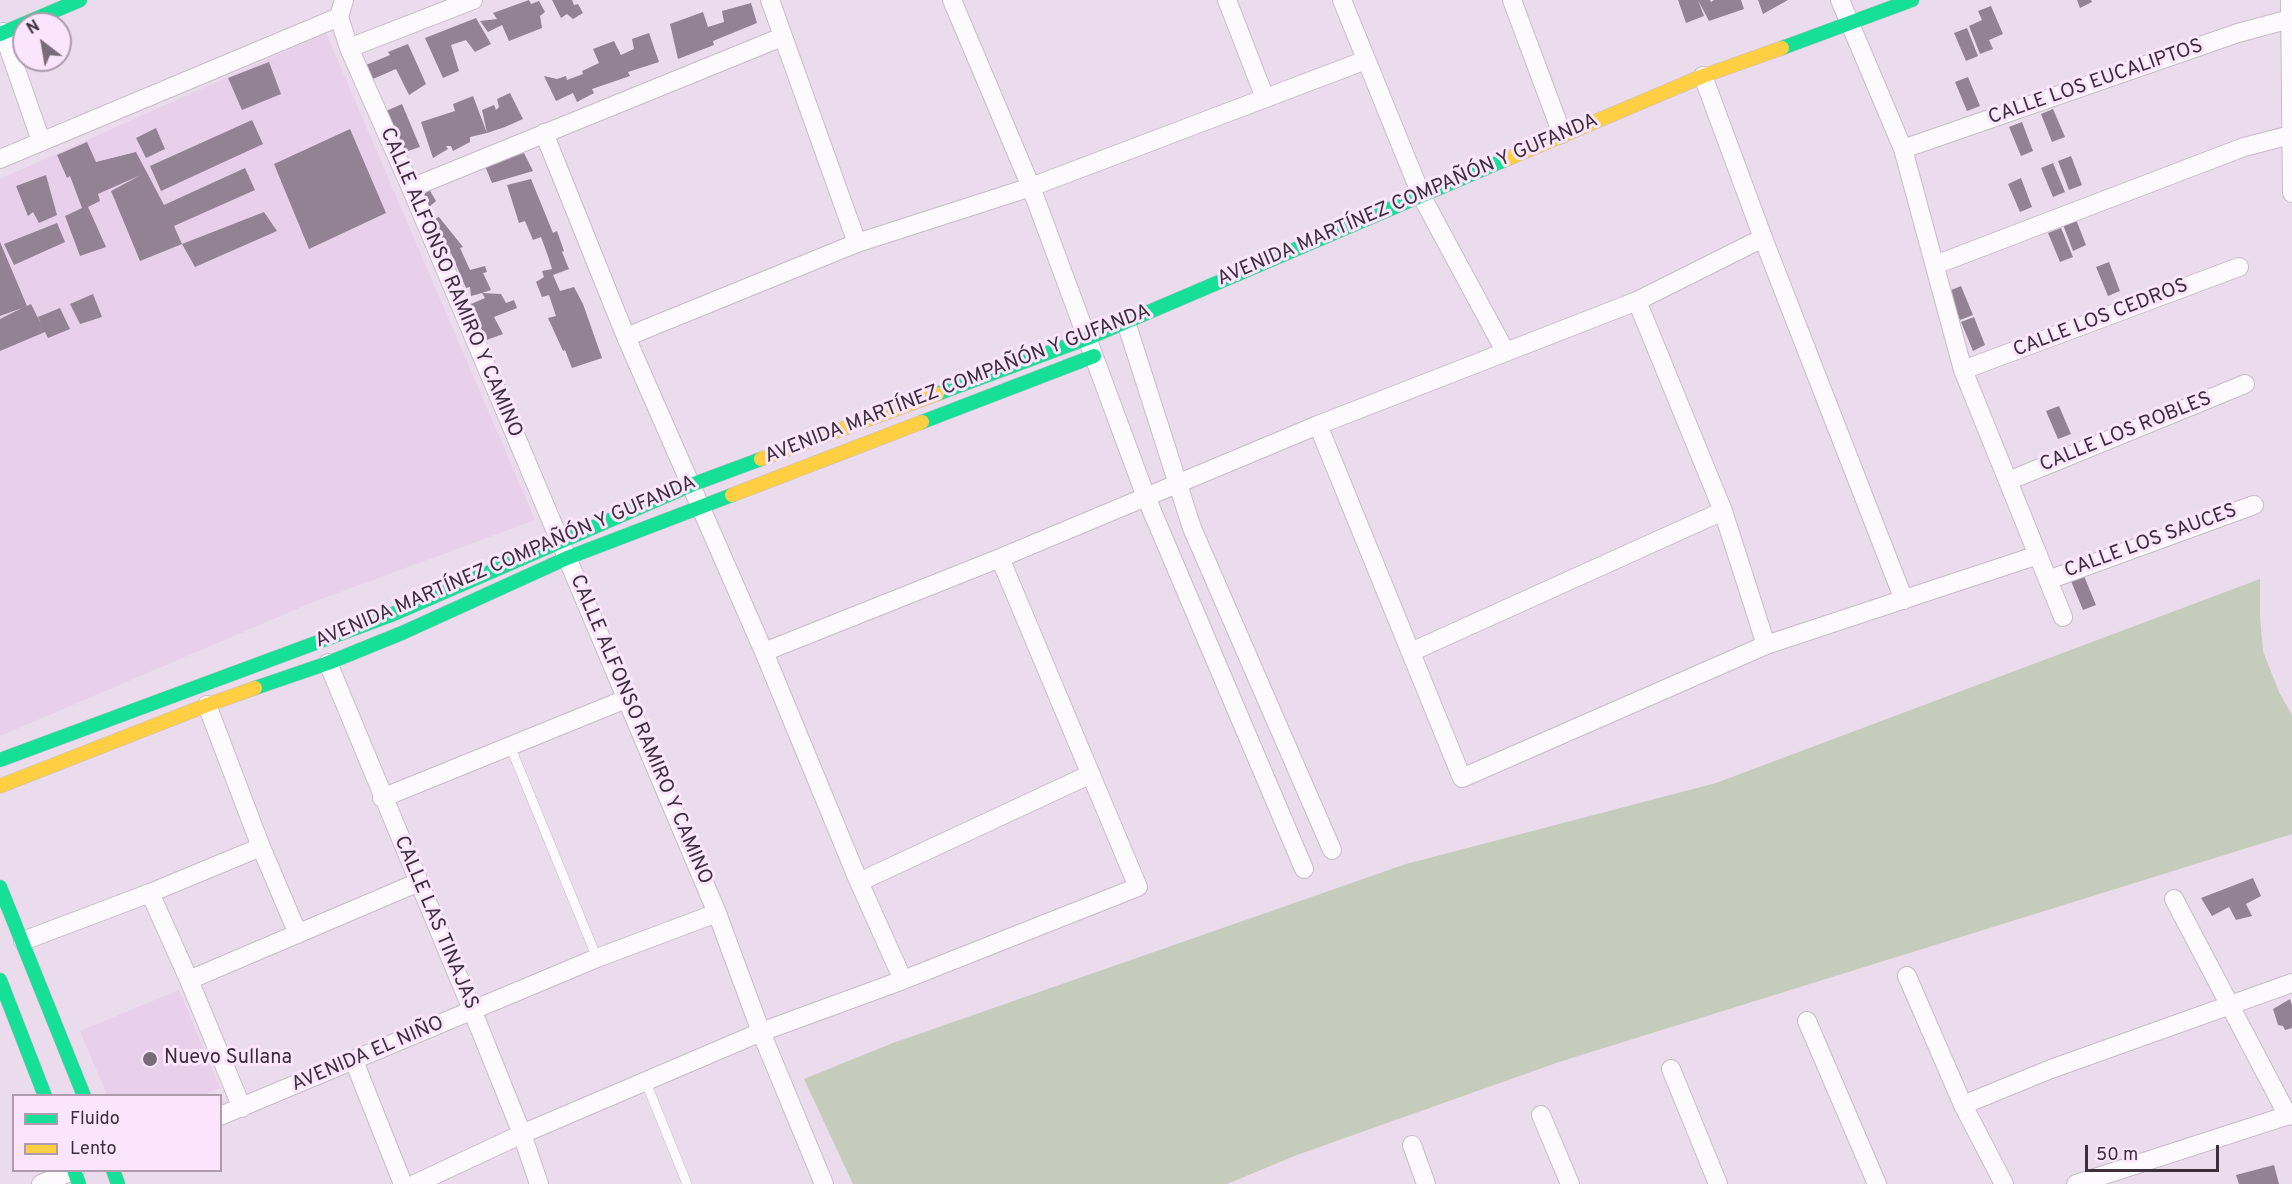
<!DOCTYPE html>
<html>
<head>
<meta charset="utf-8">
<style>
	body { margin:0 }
	#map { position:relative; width:2292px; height:1184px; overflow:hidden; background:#eadcec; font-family:Overpass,sans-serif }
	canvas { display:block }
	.legend { position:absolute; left:12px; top:1094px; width:210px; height:78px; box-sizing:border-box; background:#fbe5fc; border:2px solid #ae9cae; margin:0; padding:8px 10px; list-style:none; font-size:18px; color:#3a2f3a }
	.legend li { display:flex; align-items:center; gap:12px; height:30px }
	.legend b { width:30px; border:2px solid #ae9cae }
	.north { position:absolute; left:12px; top:12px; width:60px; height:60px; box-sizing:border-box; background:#fbe5fc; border:2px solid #ae9cae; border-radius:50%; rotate:329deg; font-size:16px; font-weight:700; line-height:24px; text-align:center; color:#3a2f3a }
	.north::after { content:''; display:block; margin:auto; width:21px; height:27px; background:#786c78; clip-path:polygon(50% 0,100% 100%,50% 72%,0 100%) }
	.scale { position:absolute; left:2085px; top:1145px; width:134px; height:27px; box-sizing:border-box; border:3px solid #3a2f3a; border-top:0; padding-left:8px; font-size:18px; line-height:21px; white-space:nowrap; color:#3a2f3a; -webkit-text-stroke:4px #fbe5fc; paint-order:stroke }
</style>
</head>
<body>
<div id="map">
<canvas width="2292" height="1184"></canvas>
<ul class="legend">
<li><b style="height:8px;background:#16e098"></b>Fluido</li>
<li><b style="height:8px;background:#ffcf43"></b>Lento</li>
</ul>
<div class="north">N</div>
<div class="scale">50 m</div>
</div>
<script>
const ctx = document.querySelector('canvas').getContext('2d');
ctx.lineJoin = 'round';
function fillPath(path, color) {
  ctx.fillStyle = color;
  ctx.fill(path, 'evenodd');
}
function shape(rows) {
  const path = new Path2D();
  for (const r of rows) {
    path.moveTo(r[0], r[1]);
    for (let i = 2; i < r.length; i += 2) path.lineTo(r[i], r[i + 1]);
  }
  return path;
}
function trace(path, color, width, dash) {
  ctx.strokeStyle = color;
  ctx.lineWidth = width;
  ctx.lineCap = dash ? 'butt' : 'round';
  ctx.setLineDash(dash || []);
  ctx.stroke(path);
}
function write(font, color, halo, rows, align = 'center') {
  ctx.font = font + ' Overpass,sans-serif';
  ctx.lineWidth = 6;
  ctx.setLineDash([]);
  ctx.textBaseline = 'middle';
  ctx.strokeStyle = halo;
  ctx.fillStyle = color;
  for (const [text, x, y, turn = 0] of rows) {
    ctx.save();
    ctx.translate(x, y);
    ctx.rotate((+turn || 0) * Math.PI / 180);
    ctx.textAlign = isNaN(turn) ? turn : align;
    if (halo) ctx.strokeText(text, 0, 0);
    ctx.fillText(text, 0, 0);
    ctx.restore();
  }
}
fillPath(shape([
	[326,33,535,520,311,603,0,736,0,179],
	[179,990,220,1088,203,1095,107,1095,80,1031]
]), '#e8d0ea');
fillPath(shape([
	[2260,579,2260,617,2263,651,2279,692,2292,715,2292,834,1559,1062,1297,1155,1227,1184,853,1184,804,1079,893,1043,1406,864,1716,783]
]), '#c6ccbb');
fillPath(shape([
	[529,0,531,4,539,1,545,12,540,16,542,28,509,41,502,25,488,32,480,21,497,19,493,13],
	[552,0,572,0,574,5,578,4,583,13,573,19,567,14,561,18],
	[1678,0,1698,0,1704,16,1686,23],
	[1698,0,1710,0,1711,2,1714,0,1741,0,1744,9,1709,21],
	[1758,0,1788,0,1763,14],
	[2077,0,2091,0,2092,2,2080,8],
	[751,3,757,23,713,41,714,45,678,59,670,24,703,12,708,27,724,22,722,11],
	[1991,6,2003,34,1989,40,1993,49,1980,54,1969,26,1982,20,1978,11],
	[476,18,491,44,475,52,466,40,451,45,459,71,443,78,425,38],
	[1967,28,1978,56,1966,61,1954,33],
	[649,33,659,62,628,72,630,76,592,89,594,93,577,102,573,93,556,101,544,76,557,79,566,76,567,80,583,74,582,71,599,63,593,49,614,41,621,55,634,49,632,39],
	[408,44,426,84,409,95,396,69,373,79,366,65,390,55,388,52],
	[269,62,281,94,242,110,228,78],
	[1968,77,1980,106,1967,111,1955,82],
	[510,93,523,119,505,127,487,133,470,137,470,142,453,151,451,146,446,146,448,149,433,158,421,122,455,111,453,104,473,96,487,133,482,110,494,105,496,110,499,107,497,99],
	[402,104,420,147,399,154,390,141,400,139,386,111],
	[2053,109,2065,137,2052,142,2041,114],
	[252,120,263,144,161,191,150,166],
	[2022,122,2033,151,2021,156,2009,127],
	[156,128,165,149,146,158,136,138],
	[350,129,386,213,309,249,274,164],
	[87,142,96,162,136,152,164,205,245,168,255,190,174,226,182,244,264,212,277,231,195,267,182,244,140,261,111,191,141,175,98,194,100,201,88,207,106,247,80,256,65,216,82,208,70,176,67,178,57,155],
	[524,153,533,171,492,183,485,166],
	[2071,156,2082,185,2069,190,2058,161],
	[2053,163,2065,192,2053,197,2041,168],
	[46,175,57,215,39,223,33,212,28,216,16,186],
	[2021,178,2032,207,2020,212,2008,184],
	[531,179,553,233,557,231,564,251,562,252,569,269,553,275,560,291,574,287,583,304,602,358,572,368,565,350,563,351,548,318,556,316,549,295,542,297,536,282,544,277,542,271,552,269,548,256,541,237,533,240,525,221,519,223,507,185],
	[429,189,436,201,429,207,423,195],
	[439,217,463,247,460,248,470,270,485,266,487,272,483,273,491,290,482,293,501,294,506,303,514,300,517,308,494,317,503,334,484,341,471,304,485,298,482,293,471,296,470,287,466,288,451,253,447,255,434,219],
	[2075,217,2086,245,2073,251,2062,222],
	[57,223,65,242,14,265,4,244],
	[2061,228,2073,257,2060,262,2048,233],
	[0,242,27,306,31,304,41,324,38,317,60,308,70,329,48,338,45,332,0,351,0,319,22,308,0,316],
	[2109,262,2120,291,2108,296,2096,267],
	[1961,286,1973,315,1960,320,1949,291],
	[93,294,102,317,80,324,70,304],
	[1974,317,1985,345,1973,351,1961,322],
	[2059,406,2071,434,2058,439,2046,411],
	[2084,576,2096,605,2083,610,2071,581],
	[2253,878,2261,896,2246,904,2252,916,2236,920,2229,907,2212,916,2201,898],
	[2290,999,2292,1005,2292,1028,2285,1030,2283,1026,2278,1025,2273,1009],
	[2274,1165,2279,1184,2239,1184,2236,1175]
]), '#928294');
const lane = shape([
	[510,746,597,958],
	[645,1080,687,1184]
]);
const street = shape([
	[344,0,339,17,349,48,411,188,717,913,761,1032,824,1184],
	[770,0,857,243],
	[952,0,1031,187,1146,497,1304,869],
	[1227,0,1265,98],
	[1342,0,1422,197,1505,351],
	[1512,0,1562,134],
	[1840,0,1903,149,1963,370,2063,617],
	[2290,0,2292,193],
	[3,32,41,141],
	[349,48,473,0],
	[1703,76,1763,238,1904,600],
	[544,133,626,337,764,652,859,882,903,980],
	[1903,149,2238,33,2290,19],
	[0,159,339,17],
	[411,188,782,37],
	[1935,265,2244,147,2291,135],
	[1637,301,1723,511,1766,645],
	[1126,322,1192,528,1332,850],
	[626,337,857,243,1031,187,1366,60],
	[1963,370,2239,267],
	[1318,425,1462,778,1766,645,2038,555],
	[2008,481,2245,384],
	[2048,580,2254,505],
	[764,652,1000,558,1318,425,1637,301,1763,238],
	[1411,652,1723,511],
	[328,663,473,1012,522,1134,539,1184],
	[207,705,261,847,298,934],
	[382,798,626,699],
	[859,882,1091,774],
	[150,893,189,980,242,1108],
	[2174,899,2288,1116],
	[23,941,150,893,261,847],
	[1907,976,1963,1105,2004,1184],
	[189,980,419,882],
	[1807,1021,1877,1184],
	[354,1061,403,1184],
	[1671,1069,1718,1184],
	[1963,1105,2051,1069,2292,983],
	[1541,1115,1570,1184],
	[220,1116,597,958,717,913],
	[1412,1145,1426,1184],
	[41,1184,75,1170],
	[415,1184,522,1134,761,1032,903,980,1138,887,1000,558],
	[2076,1184,2292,1114]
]);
const fast = shape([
	[0,34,80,0],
	[1782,48,1912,0],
	[937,394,1088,338,1507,159],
	[922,422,1094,356],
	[255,688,328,663,402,633,567,558,732,495],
	[0,760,391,615,691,485,761,459],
	[0,887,84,1096],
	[0,980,45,1096],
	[74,1170,79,1184],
	[113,1170,118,1184]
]);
const slow = shape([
	[1507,159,1703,76,1782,48],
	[761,459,937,394],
	[732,495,922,422],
	[0,786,207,705,255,688]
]);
trace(lane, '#c7bcc8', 10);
trace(street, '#c7bcc8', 20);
trace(fast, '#c7bcc8', 15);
trace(slow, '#c7bcc8', 15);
trace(lane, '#fcfafc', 9);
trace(street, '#fcfafc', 18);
trace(fast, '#16e098', 14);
trace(slow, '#ffcf43', 14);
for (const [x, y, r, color] of [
	[150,1059,8,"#786c78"]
]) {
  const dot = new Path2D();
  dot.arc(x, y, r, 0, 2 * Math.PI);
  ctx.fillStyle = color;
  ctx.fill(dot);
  trace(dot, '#fbe5fc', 2);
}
write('20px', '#3a2f3a', '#fbe5fc', [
	["CALLE LOS EUCALIPTOS",2096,83,-19],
	["AVENIDA MARTÍNEZ COMPAÑÓN Y GUFANDA",1408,201,-23],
	["CALLE ALFONSO RAMIRO Y CAMINO",450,283,67],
	["CALLE LOS CEDROS",2101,319,-21],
	["AVENIDA MARTÍNEZ COMPAÑÓN Y GUFANDA",958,385,-21],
	["CALLE LOS ROBLES",2126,433,-22],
	["CALLE LOS SAUCES",2151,542,-20],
	["AVENIDA MARTÍNEZ COMPAÑÓN Y GUFANDA",506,563,-23],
	["CALLE ALFONSO RAMIRO Y CAMINO",640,730,67],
	["CALLE LAS TINAJAS",435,923,67],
	["AVENIDA EL NIÑO",368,1055,-23]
]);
write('20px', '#3a2f3a', '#fbe5fc', [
	["Nuevo Sullana",164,1059]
], 'left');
</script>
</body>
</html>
